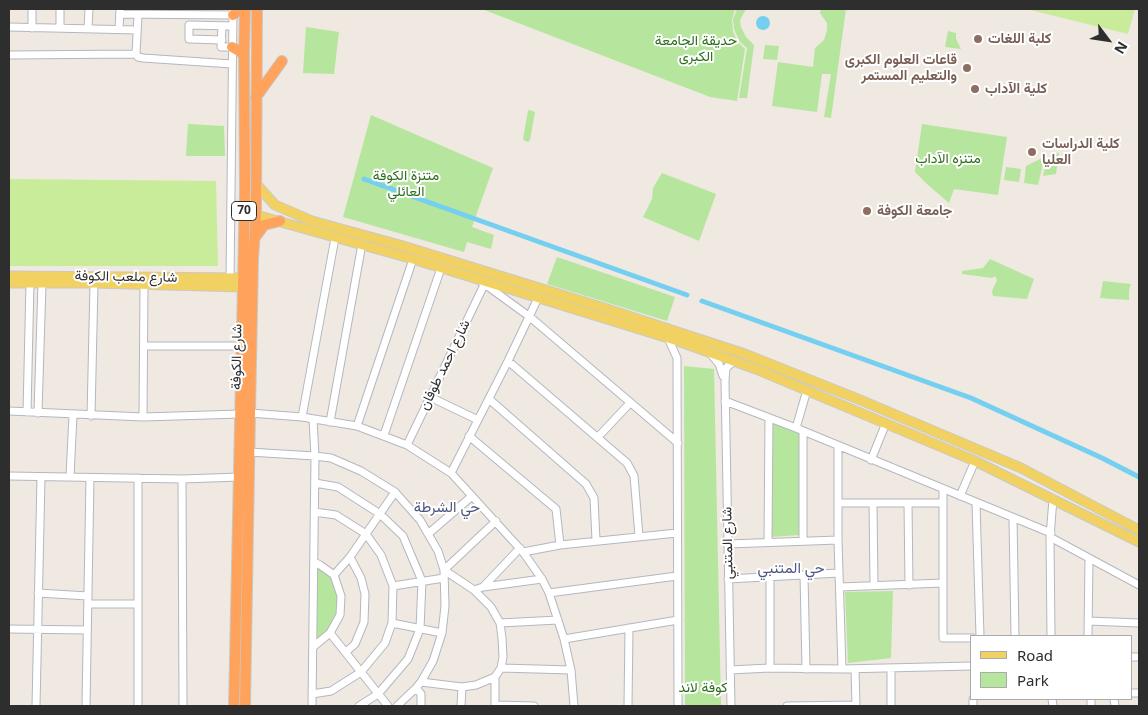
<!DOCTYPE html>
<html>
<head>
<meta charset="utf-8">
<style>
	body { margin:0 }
	#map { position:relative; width:1148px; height:715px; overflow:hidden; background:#efe9e1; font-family:"Noto Sans",sans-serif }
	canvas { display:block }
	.frame { position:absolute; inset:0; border:10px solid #2e2e2e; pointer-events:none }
	.legend { position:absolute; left:970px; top:635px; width:162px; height:65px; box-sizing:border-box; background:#fff; border:1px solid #ababab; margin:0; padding:6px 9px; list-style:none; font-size:15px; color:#2e2e2e }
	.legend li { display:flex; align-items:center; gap:10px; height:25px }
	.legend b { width:25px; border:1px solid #ababab }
	.north { position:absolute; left:1083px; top:15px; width:50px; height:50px; -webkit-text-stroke:4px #fff; paint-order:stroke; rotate:121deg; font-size:14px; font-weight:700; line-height:20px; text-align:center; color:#2e2e2e }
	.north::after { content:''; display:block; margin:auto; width:18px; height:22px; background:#2e2e2e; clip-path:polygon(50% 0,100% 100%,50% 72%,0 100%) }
</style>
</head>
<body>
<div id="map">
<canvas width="1148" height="715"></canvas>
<div class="frame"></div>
<ul class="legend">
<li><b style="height:6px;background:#f2d163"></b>Road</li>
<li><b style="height:14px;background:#b6e59e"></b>Park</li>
</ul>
<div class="north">N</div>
</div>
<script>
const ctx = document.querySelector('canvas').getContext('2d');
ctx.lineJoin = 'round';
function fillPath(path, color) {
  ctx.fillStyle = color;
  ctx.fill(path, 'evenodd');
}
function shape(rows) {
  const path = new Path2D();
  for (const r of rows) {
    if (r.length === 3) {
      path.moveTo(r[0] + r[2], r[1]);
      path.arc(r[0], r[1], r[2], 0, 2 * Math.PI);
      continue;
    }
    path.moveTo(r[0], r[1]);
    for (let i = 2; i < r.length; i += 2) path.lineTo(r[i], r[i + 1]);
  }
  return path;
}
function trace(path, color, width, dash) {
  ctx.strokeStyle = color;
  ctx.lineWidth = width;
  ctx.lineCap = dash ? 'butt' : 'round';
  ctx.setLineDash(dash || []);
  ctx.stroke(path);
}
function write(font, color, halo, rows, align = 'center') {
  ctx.font = font + ' "Noto Sans",Vazirmatn,sans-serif';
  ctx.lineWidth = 4;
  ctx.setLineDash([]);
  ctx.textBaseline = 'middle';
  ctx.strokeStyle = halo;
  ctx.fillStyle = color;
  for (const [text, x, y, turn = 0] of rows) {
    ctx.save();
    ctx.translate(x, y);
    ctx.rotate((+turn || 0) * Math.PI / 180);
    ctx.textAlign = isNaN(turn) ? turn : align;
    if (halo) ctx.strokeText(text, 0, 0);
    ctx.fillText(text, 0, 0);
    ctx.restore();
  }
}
fillPath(shape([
	[482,9,735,9,732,20,733,32,738,42,745,49,737,101,710,97],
	[737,9,746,9,740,20,741,27,746,37,754,45,747,98,739,98,747,48,740,42,734,29,733,19],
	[821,9,846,9,831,118,824,117,831,74,822,74,817,112,772,106,778,62,813,67,815,48,824,40,827,30,827,23,820,13],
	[306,27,339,32,334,74,303,73],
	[948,31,956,33,956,39,961,49,945,47],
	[765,45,779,46,777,60,763,59],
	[529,110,535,112,530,140,528,142,525,141,523,139,528,111],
	[371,115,493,168,472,227,494,235,491,249,467,242,464,252,343,217],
	[188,124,224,126,225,156,186,156],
	[922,124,1007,137,998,195,954,189,949,203,928,185,915,172],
	[1059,152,1056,174,1043,176,1046,161],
	[1040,159,1044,160,1038,185,1024,183,1026,166],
	[1006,167,1021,169,1019,182,1004,180],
	[662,173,716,194,699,241,643,217,652,199,653,188],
	[557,257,675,297,667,321,547,284],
	[990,259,1034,279,1027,299,993,296,992,291,997,280,995,276,992,278,962,274,962,271,983,268],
	[1103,281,1131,284,1129,290,1129,300,1100,298],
	[684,366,714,369,721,706,685,706],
	[770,421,799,432,800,535,770,537],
	[314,565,332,578,339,598,338,614,328,632,314,644],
	[893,591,891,658,848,663,845,592]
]), '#b6e59e');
fillPath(shape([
	[1026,9,1135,9,1128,34],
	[9,179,216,181,218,266,9,266]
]), '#c9ec9a');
fillPath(shape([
	[763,23,7]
]), '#75cff0');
trace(shape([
	[364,179,687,295],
	[702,301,971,398,1102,458,1139,477]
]), '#75cff0', 5);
const minor = shape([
	[120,14,233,15],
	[222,26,221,47,232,47],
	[9,27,137,30],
	[32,28,32,9],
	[60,28,60,9],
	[88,28,89,9],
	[119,29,120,9],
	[222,40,189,39,189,25,233,26],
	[136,54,138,15],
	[9,55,136,54,138,57,143,58,232,64],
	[479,280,530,317,678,443],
	[230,282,233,10],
	[668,338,677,358,678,706],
	[144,346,241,346],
	[710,353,719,364,723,376],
	[508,361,627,463,634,476,639,536],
	[430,397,478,420],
	[489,399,586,484,594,498,596,540],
	[725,401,796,428,1051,533],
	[9,411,143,417,240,414],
	[27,412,30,283],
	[38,413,42,283],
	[250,413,302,417,357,426,407,445,451,473,523,552,542,579,549,593,564,639,571,670,574,706],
	[91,416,94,283],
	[143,417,144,286],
	[302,417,335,238],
	[330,422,362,244],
	[357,426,413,259],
	[796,428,807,390],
	[803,431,803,540],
	[384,435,441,268],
	[469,436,556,509,560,545],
	[598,437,630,403],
	[407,445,484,285],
	[838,446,838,540,842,669],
	[249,452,315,456,331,458,361,471,395,492,420,520,438,551,444,570,445,606,442,633,433,661,421,682,416,688,397,706],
	[871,460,886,423],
	[451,473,508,361,538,298],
	[9,476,182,479,240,477],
	[70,477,73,415],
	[182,479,183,706],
	[315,483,338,487,380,514,403,536,422,581,420,629,408,659,378,694,359,706],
	[943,490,943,638,972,638],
	[960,496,975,461],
	[838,503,943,503],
	[873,503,874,585],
	[908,503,909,585],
	[976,503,980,636],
	[1013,518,1015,636],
	[428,534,472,496],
	[1050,537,1139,585],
	[768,542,769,418],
	[728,544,838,540],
	[523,552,560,545,677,533],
	[334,575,350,557,395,492],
	[804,575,806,669],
	[770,576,770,668],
	[728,579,839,573],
	[393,586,444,578],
	[483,587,542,579],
	[840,587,943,583],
	[474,590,483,587,520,548],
	[38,593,88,596],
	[549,593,677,576],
	[88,604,138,604],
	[1088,621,1139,623],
	[392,623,442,633],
	[500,623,558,620],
	[9,629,87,630],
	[330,633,388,706],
	[1051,636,1050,537,1053,499],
	[1088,636,1089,558],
	[564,639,678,620],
	[313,647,330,633,340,615,341,596,334,575,320,565,314,562],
	[346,652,355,644,364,622,365,594,361,578,350,557],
	[1132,657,1139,657],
	[501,668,571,670],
	[891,668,891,706],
	[855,669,856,706],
	[730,670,770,668,842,669,972,666],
	[421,682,462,687,476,685,495,677,501,668,503,657,502,638,500,623,491,607,474,590,444,570,496,521],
	[416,688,421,694,421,706],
	[1132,693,1139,693],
	[312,694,331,691,361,672,385,643,392,623,393,586,381,555,366,534,336,515,314,512],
	[1052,699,1053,706],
	[1114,699,1115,706],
	[495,705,534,706],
	[36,706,41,477],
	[86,706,90,478],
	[138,706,138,478],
	[312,706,315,456,313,419],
	[461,706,462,687],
	[495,706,495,677],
	[628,706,629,628],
	[731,706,725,381,726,368,734,361],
	[787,706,856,705],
	[973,706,973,699],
	[1091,706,1091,699]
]);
const major = shape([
	[256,184,275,205,312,221,403,246,607,309,745,354,858,399,1021,468,1139,530],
	[246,197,248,206,256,215,413,259,678,341,756,369,975,461,1139,542],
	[9,276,243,278],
	[9,283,94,283,242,287]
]);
const highway = shape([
	[233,15,240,9],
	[232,47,244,54],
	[256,97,282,61],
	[256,236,264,225,280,221],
	[234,706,245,189,244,54,245,9],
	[245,706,250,413,253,259,256,215,257,9]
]);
trace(minor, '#b4b7c1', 9);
trace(major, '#c9c9c9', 11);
trace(highway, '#c9c9c9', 12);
trace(minor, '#fff', 7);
trace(major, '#f2d163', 9);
trace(highway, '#ffa35c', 10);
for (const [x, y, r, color] of [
	[978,39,5,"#8d6e63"],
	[967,68,5,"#8d6e63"],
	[975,89,5,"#8d6e63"],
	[1032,152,5,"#8d6e63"],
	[867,211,5,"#8d6e63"]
]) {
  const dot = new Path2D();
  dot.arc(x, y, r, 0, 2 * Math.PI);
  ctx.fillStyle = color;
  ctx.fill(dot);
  trace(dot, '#fff', 2);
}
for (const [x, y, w] of [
	[244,211,25]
]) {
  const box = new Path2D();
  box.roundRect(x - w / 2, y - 9.5, w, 19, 4);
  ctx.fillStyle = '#fff';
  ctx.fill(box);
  trace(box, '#2e2e2e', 1);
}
write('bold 12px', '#2e2e2e', null, [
	["70",244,211]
]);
write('bold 14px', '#785e54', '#fff', [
	["كلبة اللغات",988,39],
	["قاعات العلوم الكبرى",957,60,"right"],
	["والتعليم المستمر",957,76,"right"],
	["كلية الآداب",985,89],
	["كلية الدراسات",1042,144],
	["العليا",1042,160],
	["جامعة الكوفة",877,211]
], 'left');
write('14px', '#2c6e1b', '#fff', [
	["حديقة الجامعة",696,41],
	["الكبرى",696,57],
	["متنزه الآداب",948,159],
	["متنزة الكوفة",406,176],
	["العائلي",406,192],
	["كوفة لاند",703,688]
]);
write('14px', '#2e2e2e', '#fff', [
	["شارع ملعب الكوفة",126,277,1],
	["شارع الكوفة",237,357,-89],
	["شارع احمد طوفان",445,365,-64],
	["شارع المتنبي",728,543,-91]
]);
write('15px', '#4d5680', '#fff', [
	["حي الشرطة",447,508],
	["حي المتنبي",791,569]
]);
</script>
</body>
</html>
